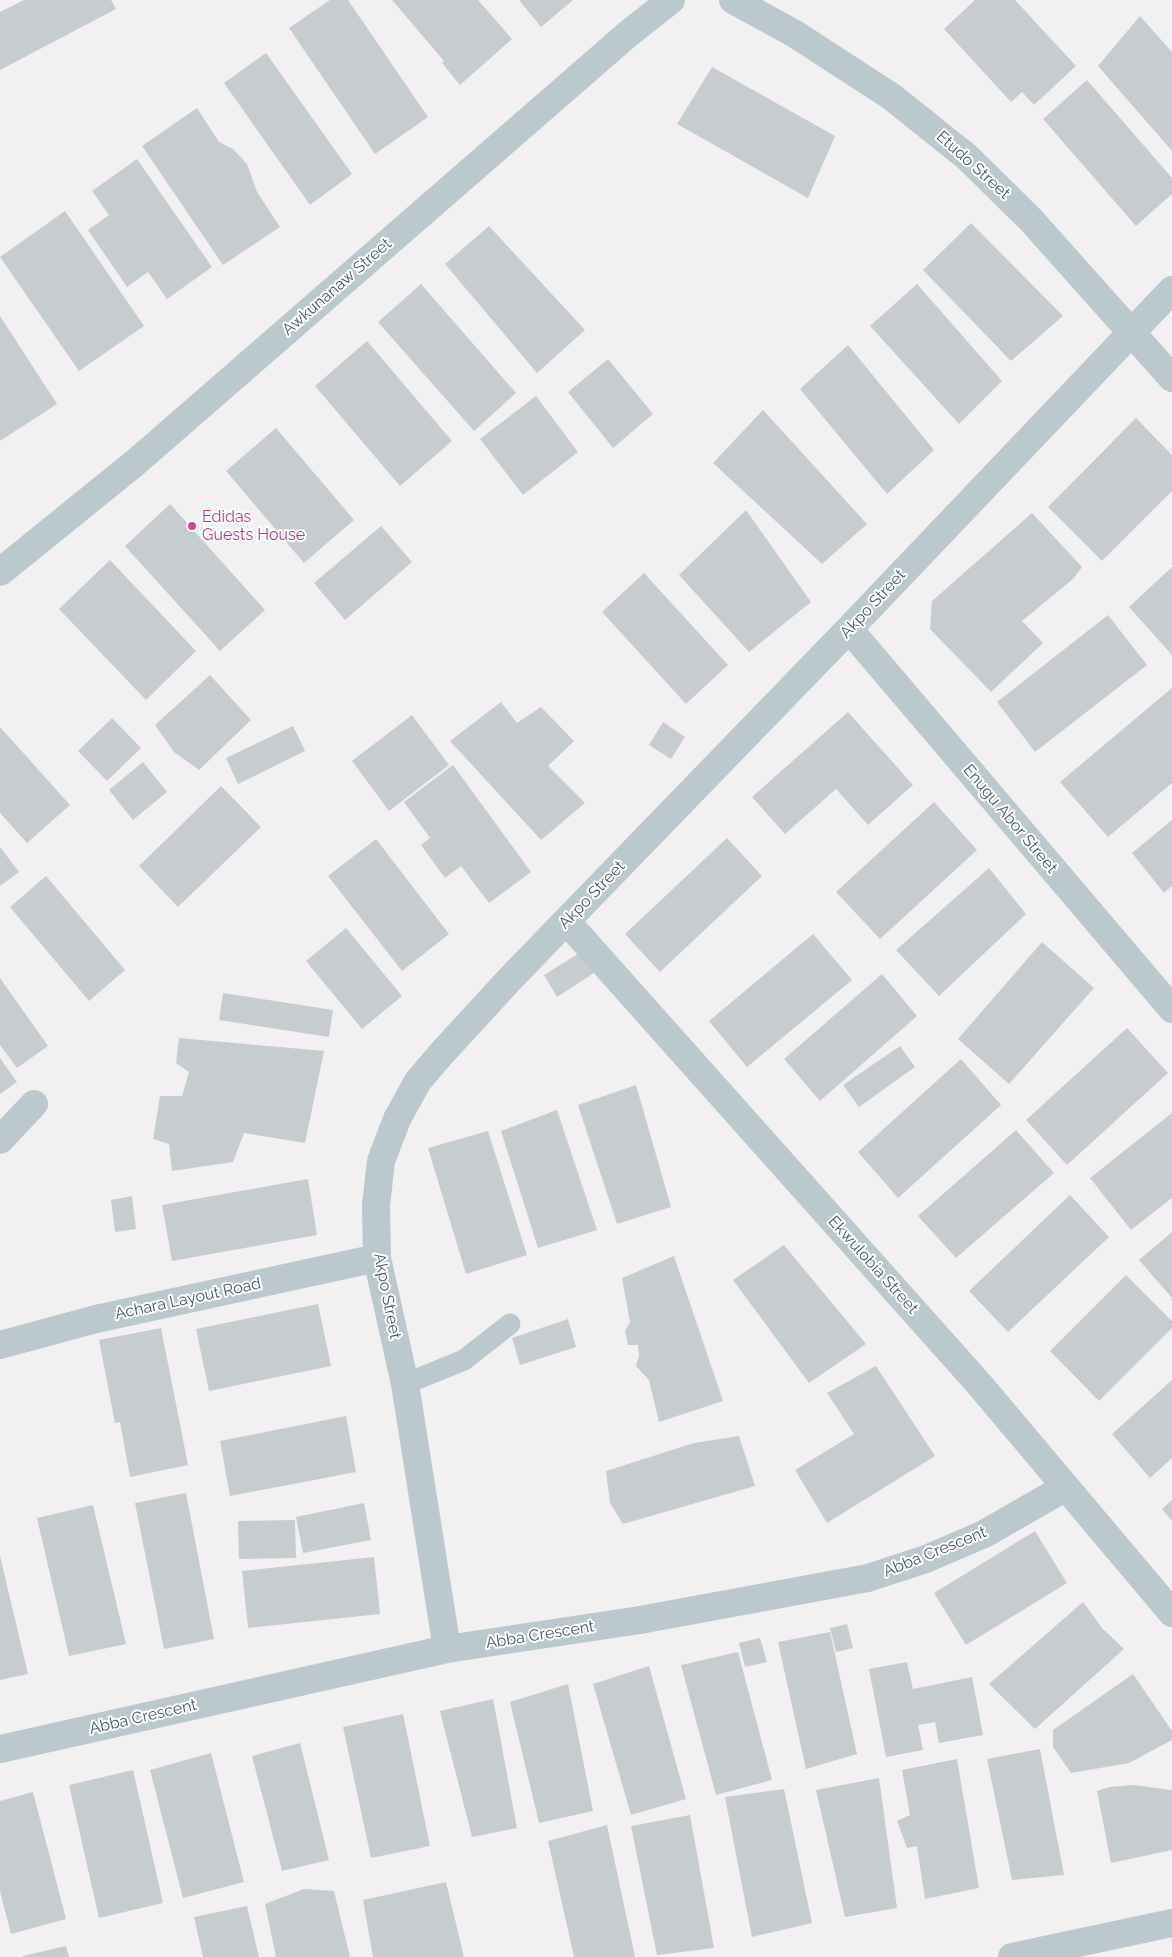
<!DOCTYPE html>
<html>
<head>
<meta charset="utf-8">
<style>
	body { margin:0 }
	canvas { display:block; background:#f3f0f1 }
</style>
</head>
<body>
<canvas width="1172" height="1957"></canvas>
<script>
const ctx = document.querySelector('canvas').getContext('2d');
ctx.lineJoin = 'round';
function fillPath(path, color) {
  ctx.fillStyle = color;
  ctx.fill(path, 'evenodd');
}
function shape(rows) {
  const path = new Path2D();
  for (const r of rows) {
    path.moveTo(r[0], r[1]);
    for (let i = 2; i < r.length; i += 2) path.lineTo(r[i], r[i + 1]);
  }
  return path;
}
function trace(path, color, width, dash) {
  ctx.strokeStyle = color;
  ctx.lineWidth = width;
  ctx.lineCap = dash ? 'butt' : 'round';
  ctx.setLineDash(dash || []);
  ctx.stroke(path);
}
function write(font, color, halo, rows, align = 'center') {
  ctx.font = font + ' Raleway,sans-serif';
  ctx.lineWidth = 4;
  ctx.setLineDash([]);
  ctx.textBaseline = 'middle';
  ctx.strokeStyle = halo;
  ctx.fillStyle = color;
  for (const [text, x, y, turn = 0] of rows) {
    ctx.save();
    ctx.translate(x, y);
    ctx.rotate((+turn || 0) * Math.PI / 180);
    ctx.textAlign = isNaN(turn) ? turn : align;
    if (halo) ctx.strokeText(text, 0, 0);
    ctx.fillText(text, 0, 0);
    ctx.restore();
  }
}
fillPath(shape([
	[24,0,111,0,116,9,0,70,0,12],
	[330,0,348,0,428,117,375,154,289,28],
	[392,0,478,0,512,39,460,85,442,63,444,61],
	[519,0,573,0,541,27],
	[975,0,1015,0,1076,66,1034,105,1022,92,1011,102,944,29],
	[1140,16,1172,52,1172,151,1098,66],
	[266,53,352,174,310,205,224,83],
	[712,67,835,136,808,198,677,124],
	[1087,80,1172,178,1172,194,1136,226,1043,119],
	[197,108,219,142,233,149,247,164,257,192,280,227,223,265,142,146],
	[137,159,212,267,167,299,148,272,127,287,88,230,109,215,92,191],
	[65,211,144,326,79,371,0,257],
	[971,223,1063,316,1011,361,923,270],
	[489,226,585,330,537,373,445,264],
	[421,284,516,393,474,431,378,322],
	[917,284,1002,381,959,424,870,326],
	[0,316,57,404,0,441],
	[367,341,452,441,400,486,315,386],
	[848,345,934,450,887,494,800,389],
	[608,359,653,414,613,448,568,392],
	[536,396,578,452,523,495,480,439],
	[763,410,867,524,822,564,713,463],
	[1136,418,1172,455,1172,491,1102,561,1048,507],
	[276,428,354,520,304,563,226,471],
	[170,504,265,610,220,651,125,546],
	[746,510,811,602,749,652,679,575],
	[1032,513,1082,567,1073,579,1022,621,1043,643,991,692,930,629,932,601],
	[381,526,412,562,345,620,314,583],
	[110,560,196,651,146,700,59,609],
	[1172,567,1172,655,1129,607],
	[644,573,728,665,686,704,602,612],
	[1108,615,1147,665,1035,752,997,702],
	[210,675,251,720,199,770,174,752,155,725],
	[1172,688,1172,783,1108,837,1060,782],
	[501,702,517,723,541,707,574,741,548,766,585,803,541,840,450,741],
	[848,712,913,785,868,825,836,789,785,834,752,797],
	[412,715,449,765,389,811,352,761],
	[112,718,141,748,107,781,78,751],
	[663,722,685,737,671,759,649,745],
	[293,726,305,751,238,784,226,758],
	[0,727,70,805,27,843,0,813],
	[143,762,167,792,133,820,109,790],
	[453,765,531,872,489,903,461,866,445,878,421,845,430,838,404,802],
	[221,786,261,827,178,907,139,866],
	[934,802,977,850,880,939,836,892],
	[1172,820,1172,886,1164,893,1132,853],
	[727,838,762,876,660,972,625,934],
	[376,839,449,934,402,971,328,876],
	[0,847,19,872,0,886],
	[989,868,1026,914,939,996,896,950],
	[46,876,125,970,89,1001,10,907],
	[346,928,402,996,362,1029,306,961],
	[813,934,852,980,747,1067,709,1021],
	[1042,942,1094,988,1009,1084,958,1039],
	[581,952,594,973,557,997,544,975],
	[882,974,917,1016,820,1101,784,1059],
	[0,978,48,1046,17,1068,0,1045],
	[223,993,333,1010,329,1037,219,1020],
	[1127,1028,1168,1073,1067,1165,1026,1120],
	[179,1038,324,1051,305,1143,244,1133,233,1162,172,1171,169,1144,153,1139,160,1096,182,1096,189,1072,176,1063],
	[900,1046,915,1067,859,1107,843,1085],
	[0,1058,17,1082,0,1094],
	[961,1059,1001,1105,898,1198,858,1152],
	[636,1085,671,1207,617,1224,578,1105],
	[557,1110,597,1230,538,1248,501,1131],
	[1172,1113,1172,1198,1131,1230,1090,1178],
	[1016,1130,1054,1173,956,1258,918,1216],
	[488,1131,527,1255,466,1274,428,1148],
	[308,1179,317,1235,172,1261,162,1205],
	[1070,1195,1109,1237,1008,1332,969,1291],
	[132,1196,136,1229,115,1232,111,1200],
	[1172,1232,1172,1298,1139,1260],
	[784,1245,866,1344,809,1383,733,1280],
	[674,1256,723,1401,659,1422,649,1380,636,1366,639,1356,638,1345,628,1345,625,1331,630,1322,622,1278],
	[1126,1275,1172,1321,1172,1328,1099,1401,1050,1351],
	[318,1304,331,1366,209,1391,196,1329],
	[568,1319,576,1347,520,1365,512,1338],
	[161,1328,188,1465,130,1477,120,1422,115,1423,99,1340],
	[876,1366,935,1456,827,1523,795,1470,854,1434,827,1393],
	[1172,1380,1172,1458,1150,1478,1112,1434],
	[346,1416,356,1472,230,1496,220,1441],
	[739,1436,755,1486,623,1524,610,1503,606,1471,694,1443],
	[186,1493,214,1639,164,1649,135,1503],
	[1172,1500,1172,1521,1162,1509],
	[364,1503,371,1540,303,1553,296,1517],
	[93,1505,126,1644,69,1656,37,1518],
	[295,1520,296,1558,239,1559,238,1521],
	[1035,1531,1067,1583,966,1645,934,1593],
	[0,1556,28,1674,0,1680],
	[374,1557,380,1614,248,1628,242,1571],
	[1083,1602,1102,1628,1124,1649,1035,1729,989,1684],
	[847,1624,853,1648,836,1652,830,1628],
	[830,1632,857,1754,806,1769,778,1642],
	[760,1638,767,1662,745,1667,739,1643],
	[738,1652,772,1780,716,1795,681,1665],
	[907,1662,913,1689,972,1677,983,1735,939,1743,935,1722,918,1725,923,1750,886,1757,869,1669],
	[649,1666,686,1799,631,1815,593,1684],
	[1133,1674,1172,1731,1172,1740,1129,1763,1071,1773,1053,1747,1053,1730],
	[568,1684,593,1811,539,1823,510,1702],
	[493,1699,517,1828,472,1837,440,1711],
	[403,1714,430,1846,371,1858,343,1727],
	[300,1743,329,1860,282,1871,252,1756],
	[1040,1749,1064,1875,1012,1880,987,1759],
	[211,1753,244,1882,183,1898,150,1770],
	[957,1759,979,1888,925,1899,917,1846,907,1848,897,1821,910,1815,902,1770],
	[133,1770,163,1903,99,1918,69,1785],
	[879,1778,897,1908,845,1917,816,1790],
	[1134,1785,1172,1790,1172,1850,1111,1863,1097,1791,1109,1787],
	[784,1789,812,1923,752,1937,725,1797],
	[33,1792,66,1919,11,1934,0,1891,0,1801],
	[690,1815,714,1948,657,1955,631,1826],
	[607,1825,635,1957,574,1957,548,1841],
	[446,1882,464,1957,373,1957,363,1900],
	[304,1889,334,1891,350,1957,276,1957,265,1904],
	[247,1906,259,1957,203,1957,194,1917],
	[66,1946,69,1957,23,1957,23,1956]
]), '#c7ccd0');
trace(shape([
	[405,1384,464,1360,510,1324]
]), '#bbc8ce', 21);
trace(shape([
	[733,0,795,34,892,97,967,157,1031,220,1172,378],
	[0,572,136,462,628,34,671,0],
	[849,629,1172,1009],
	[567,922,979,1384,1172,1613],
	[0,1140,34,1104],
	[0,1345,96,1319,377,1258],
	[447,1649,405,1384,377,1258,376,1205,381,1161,397,1119,418,1081,442,1053,509,980,849,629,1172,290],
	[0,1749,447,1649,640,1620,868,1578,926,1559,984,1534,1066,1487],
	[1012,1957,1172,1923]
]), '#bbc8ce', 28);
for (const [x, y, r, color] of [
	[192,526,5,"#d1479c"]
]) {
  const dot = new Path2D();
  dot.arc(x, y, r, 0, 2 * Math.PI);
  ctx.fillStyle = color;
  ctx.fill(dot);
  trace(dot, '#fff', 2);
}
write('16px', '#47585f', '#fff', [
	["Etudo Street",973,165,42],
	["Awkunanaw Street",337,287,-41],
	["Akpo Street",873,604,-47],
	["Enugu Abor Street",1010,819,50],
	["Akpo Street",592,895,-46],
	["Ekwulobia Street",873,1265,48],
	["Akpo Street",387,1296,79],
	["Achara Layout Road",188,1299,-12],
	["Abba Crescent",935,1552,-22],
	["Abba Crescent",540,1635,-9],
	["Abba Crescent",143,1717,-13]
]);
write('16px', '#b23c85', '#fff', [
	["Edidas",202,517],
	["Guests House",202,535]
], 'left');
</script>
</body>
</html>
